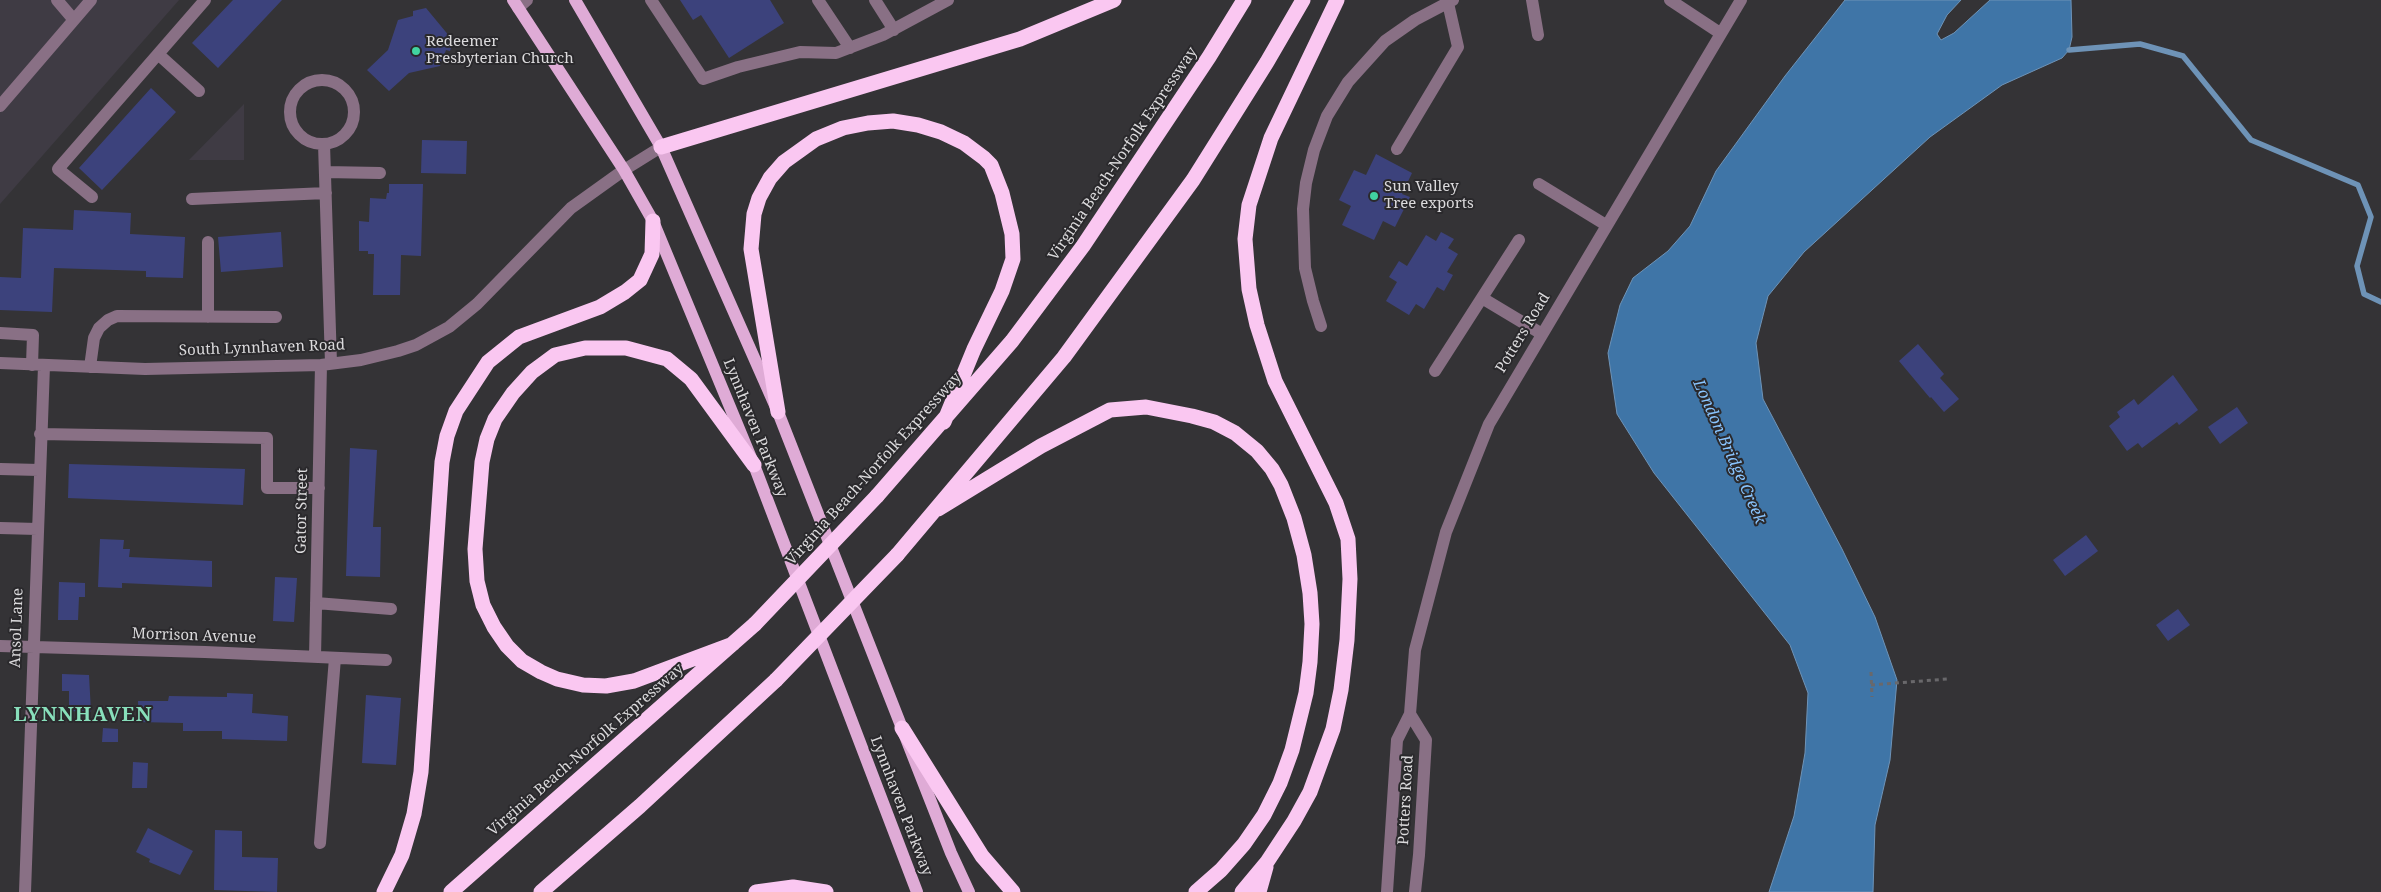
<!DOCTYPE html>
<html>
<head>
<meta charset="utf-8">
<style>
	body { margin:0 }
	canvas { display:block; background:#343336 }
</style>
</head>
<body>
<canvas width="2381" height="892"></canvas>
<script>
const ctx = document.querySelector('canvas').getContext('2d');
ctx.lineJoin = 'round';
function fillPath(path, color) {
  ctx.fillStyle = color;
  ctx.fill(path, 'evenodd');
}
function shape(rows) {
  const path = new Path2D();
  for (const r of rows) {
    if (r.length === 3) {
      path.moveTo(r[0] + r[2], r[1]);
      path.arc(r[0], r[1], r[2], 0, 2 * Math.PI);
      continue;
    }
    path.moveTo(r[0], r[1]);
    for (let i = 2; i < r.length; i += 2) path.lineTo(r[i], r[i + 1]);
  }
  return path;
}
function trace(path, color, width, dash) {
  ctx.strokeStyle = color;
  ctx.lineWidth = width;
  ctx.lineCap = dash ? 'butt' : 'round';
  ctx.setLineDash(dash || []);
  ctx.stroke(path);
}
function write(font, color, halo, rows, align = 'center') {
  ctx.font = font + ' "Noto Serif",serif';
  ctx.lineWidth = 4;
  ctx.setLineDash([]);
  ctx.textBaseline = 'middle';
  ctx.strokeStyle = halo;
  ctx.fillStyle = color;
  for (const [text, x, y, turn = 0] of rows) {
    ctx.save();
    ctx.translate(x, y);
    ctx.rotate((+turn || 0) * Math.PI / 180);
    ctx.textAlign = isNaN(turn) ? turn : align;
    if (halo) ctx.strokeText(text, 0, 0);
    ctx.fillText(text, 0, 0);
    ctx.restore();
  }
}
fillPath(shape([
	[0,0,179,0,0,204],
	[244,104,244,160,189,160]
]), '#3f3b44');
const water = shape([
	[1845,0,1961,0,1947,15,1937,34,1941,40,1954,33,1990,0,2071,0,2072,37,2069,50,2062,58,2002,85,1930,137,1804,252,1768,296,1756,343,1763,399,1842,549,1875,617,1897,680,1890,760,1875,825,1873,892,1769,892,1794,816,1805,753,1808,693,1790,645,1654,473,1617,414,1608,353,1620,305,1633,278,1668,251,1690,226,1716,171,1785,76,1845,0]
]);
fillPath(water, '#3f75a7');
trace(water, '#6e93b7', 1);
trace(shape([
	[2069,50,2140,44,2183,56,2251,140,2358,185,2371,217,2357,266,2364,294,2381,302]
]), '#6e93b7', 5.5);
fillPath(shape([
	[233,0,282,0,218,68,192,43],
	[680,0,770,0,784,23,729,58,701,15,693,20],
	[426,8,450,37,454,38,450,51,446,50,440,66,409,73,389,91,367,70,388,50,398,20,413,16,413,11],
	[151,88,176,112,102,190,79,168],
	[422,140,467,141,466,174,421,173],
	[1376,154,1412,173,1402,194,1410,197,1395,227,1383,221,1374,240,1342,225,1351,206,1339,200,1354,170,1366,175],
	[389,184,423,184,421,256,401,255,400,295,373,295,374,254,368,254,368,251,359,251,359,221,369,222,370,198,386,199,387,193,389,193],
	[74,210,131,213,130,234,185,237,183,278,146,277,146,271,54,268,52,312,0,310,0,277,21,278,23,228,73,230],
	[281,232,283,267,221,272,218,237],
	[1441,232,1454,239,1448,248,1458,254,1447,272,1453,275,1444,291,1437,287,1424,309,1416,304,1409,315,1386,301,1397,282,1389,277,1399,261,1407,266,1426,235,1436,241],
	[1918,344,1944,374,1940,378,1959,399,1944,412,1931,397,1930,398,1899,361],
	[2173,375,2198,410,2179,425,2177,422,2142,448,2138,443,2127,451,2109,426,2120,417,2117,412,2134,399,2138,405],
	[2237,407,2248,423,2220,444,2208,427],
	[350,448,377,450,373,527,381,527,380,577,346,576],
	[69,464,245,469,243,505,68,498],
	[2086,535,2098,551,2065,576,2053,560],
	[100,539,124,540,123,549,130,549,129,557,212,561,212,587,122,583,122,588,98,587],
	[275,577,297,578,294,622,273,621],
	[59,582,85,583,85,597,79,597,78,620,58,620],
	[2178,609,2190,625,2168,641,2156,625],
	[62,674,89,675,91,712,69,711,69,691,62,691],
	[227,693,253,694,252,713,288,716,287,741,222,739,222,731,183,731,183,723,139,722,138,701,168,701,169,696,227,697],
	[366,695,401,698,396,765,362,763],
	[103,728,118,729,118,742,102,742],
	[133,762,148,763,147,788,132,788],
	[148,828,193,851,180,875,149,862,150,859,136,852],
	[215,830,242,831,242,857,278,858,277,892,214,890]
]), '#3c427c');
trace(shape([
	[1871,672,1872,697],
	[1871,685,1947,679]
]), '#69686b', 3, [4, 4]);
trace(shape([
	[57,0,74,20],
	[651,0,703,79,738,67,800,52,836,53,883,35,948,0],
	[818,0,850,48],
	[875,0,894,30],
	[1532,0,1538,35],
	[1670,0,1720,33],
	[518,8,527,0],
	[158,54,199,91],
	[322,112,32],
	[0,106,91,0],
	[324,144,331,363],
	[1397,149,1458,47,1448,3],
	[325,172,380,173],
	[1539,184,1606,225],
	[92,197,58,169,205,0],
	[192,199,326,193],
	[208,242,208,317],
	[1482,298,1542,334],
	[1321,326,1313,301,1305,268,1303,209,1306,183,1314,150,1327,116,1348,82,1385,41,1415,20,1453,0],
	[0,333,33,335,32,365],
	[0,363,145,369,321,365,361,360,398,351,416,345,449,327,477,304,571,208,624,170,661,147],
	[90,367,94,338,99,328,108,320,117,316,276,317],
	[1435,371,1519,240],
	[40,434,267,438,267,488,319,488],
	[0,469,39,470],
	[0,528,37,529],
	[316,603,391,609],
	[0,646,205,652,386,660],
	[315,657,321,365],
	[1410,714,1426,740,1419,855,1415,892],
	[320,843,335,658],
	[25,892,44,366],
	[1387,892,1397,740,1410,714,1415,650,1446,532,1489,424,1741,0]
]), '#897085', 12);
trace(shape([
	[513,0,624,170,653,221,754,465,917,892],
	[575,0,661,147,778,412,951,853,969,892]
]), '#dfabd6', 12);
trace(shape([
	[661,147,1020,39,1114,0],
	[778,412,751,249,754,214,759,198,770,178,784,162,816,139,843,128,868,123,893,121,918,125,941,132,964,143,984,158,991,165,1002,193,1012,234,1013,259,1002,291,974,349,944,422],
	[877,496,1012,341,1083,246,1209,57,1244,0],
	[938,509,1041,446,1110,410,1146,407,1192,416,1214,422,1235,433,1257,451,1272,469,1281,485,1294,518,1304,555,1310,593,1312,624,1310,662,1306,693,1292,750,1280,783,1264,815,1244,844,1221,870,1196,892],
	[897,555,1064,357,1193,180,1267,62,1303,0],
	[733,644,634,681,606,686,583,685,557,679,541,672,522,661,507,646,494,627,483,605,477,581,475,549,482,462,487,439,495,419,513,393,532,372,555,355,585,348,626,348,667,359,691,379,754,465],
	[902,728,982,856,1013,892],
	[384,892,402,855,414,814,421,772,442,462,447,436,456,411,488,362,519,337,600,307,625,292,640,280,652,254,653,221],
	[451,892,755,624],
	[541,892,640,806,776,680],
	[756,892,793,887,826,892],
	[1242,892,1267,862,1294,821,1310,792,1333,729,1341,690,1347,640,1350,579,1348,539,1336,503,1275,381,1257,325,1249,289,1245,239,1249,205,1271,138,1337,0],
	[1259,892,1266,867]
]), '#fac7f1', 15);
trace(shape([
	[755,624,877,496],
	[776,680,897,555]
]), '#fac7f1', 15);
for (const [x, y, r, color] of [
	[416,51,5,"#41d4a1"],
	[1374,196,5,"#41d4a1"]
]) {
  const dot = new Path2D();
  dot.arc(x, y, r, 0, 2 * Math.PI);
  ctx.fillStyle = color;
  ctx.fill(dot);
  trace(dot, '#2a292c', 2);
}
write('15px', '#dbdadc', '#2a292c', [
	["Redeemer",426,42],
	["Presbyterian Church",426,59],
	["Sun Valley",1384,187],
	["Tree exports",1384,204]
], 'left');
write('15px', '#dbdadc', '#2a292c', [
	["Virginia Beach-Norfolk Expressway",1123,154,-56],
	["Potters Road",1523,333,-59],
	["South Lynnhaven Road",262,348,-2],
	["Lynnhaven Parkway",755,428,68],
	["Virginia Beach-Norfolk Expressway",874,469,-48],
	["Gator Street",302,511,-89],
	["Ansol Lane",17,628,-88],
	["Morrison Avenue",194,636,2],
	["Virginia Beach-Norfolk Expressway",586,750,-41],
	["Potters Road",1406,800,-87],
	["Lynnhaven Parkway",901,806,69]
]);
write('italic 16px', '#89c4fe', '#2a292c', [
	["London Bridge Creek",1729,452,66]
]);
ctx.letterSpacing = '1px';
write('bold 20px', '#88dfbb', '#2a292c', [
	["LYNNHAVEN",83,715]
]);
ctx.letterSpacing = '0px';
</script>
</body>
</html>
